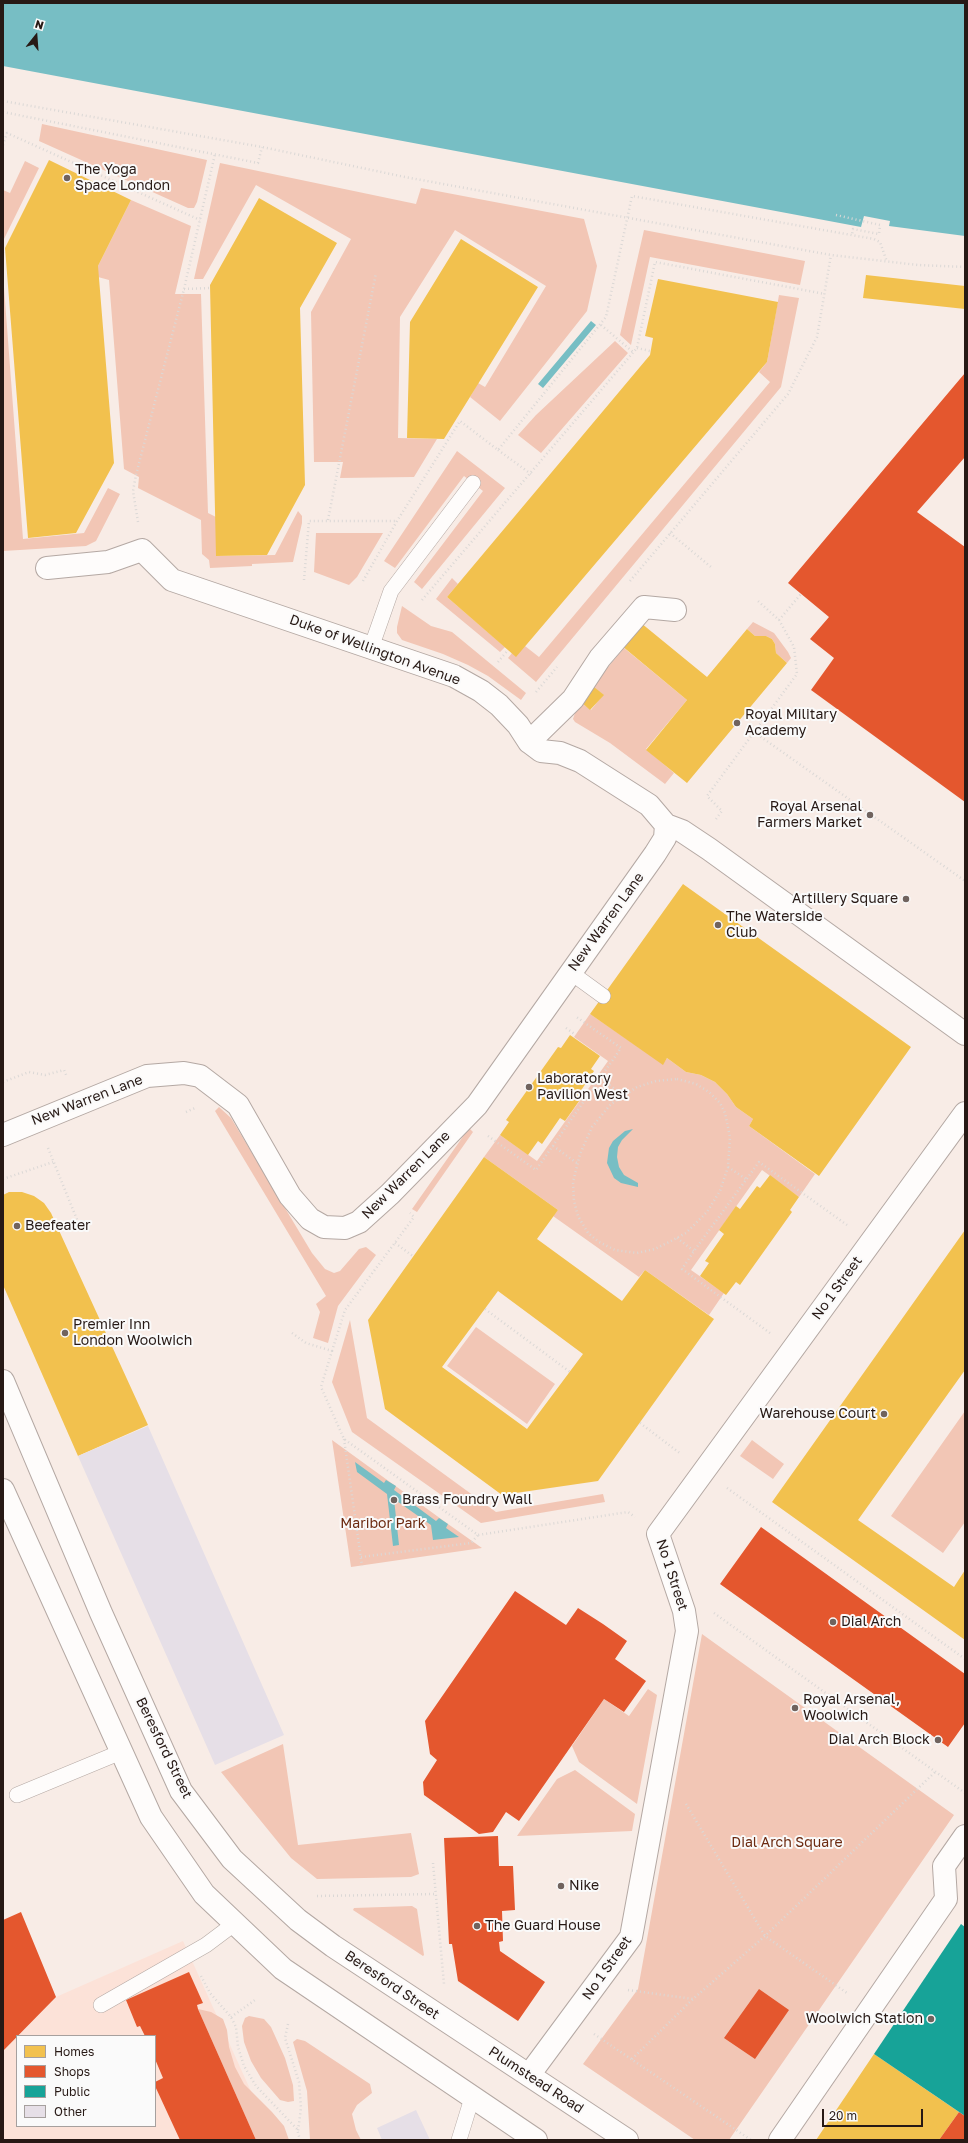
<!DOCTYPE html>
<html>
<head>
<meta charset="utf-8">
<style>
	body { margin:0 }
	#map { position:relative; width:968px; height:2143px; overflow:hidden; background:#f8ece6; font-family:"Golos Text",sans-serif }
	canvas { display:block }
	.frame { position:absolute; inset:0; border:4px solid #271915; pointer-events:none }
	.legend { position:absolute; left:16px; top:2035px; width:140px; height:92px; box-sizing:border-box; background:#fafafa; border:1px solid #a6a09e; margin:0; padding:5px 7px; list-style:none; font-size:12px; color:#271915 }
	.legend li { display:flex; align-items:center; gap:8px; height:20px }
	.legend b { width:20px; border:1px solid #a6a09e }
	.north { position:absolute; left:16px; top:16px; width:40px; height:40px; -webkit-text-stroke:3px #fafafa; paint-order:stroke; rotate:17deg; font-size:11px; font-weight:700; line-height:16px; text-align:center; color:#271915 }
	.north::after { content:''; display:block; margin:auto; width:14px; height:18px; background:#271915; clip-path:polygon(50% 0,100% 100%,50% 72%,0 100%) }
	.scale { position:absolute; left:822px; top:2109px; width:101px; height:18px; box-sizing:border-box; border:2px solid #271915; border-top:0; padding-left:5px; font-size:12px; line-height:14px; white-space:nowrap; color:#271915; -webkit-text-stroke:3px #fafafa; paint-order:stroke }
</style>
</head>
<body>
<div id="map">
<canvas width="968" height="2143"></canvas>
<div class="frame"></div>
<ul class="legend">
<li><b style="height:11px;background:#f2c14e"></b>Homes</li>
<li><b style="height:11px;background:#e4572e"></b>Shops</li>
<li><b style="height:11px;background:#17a398"></b>Public</li>
<li><b style="height:11px;background:#e6dfe7"></b>Other</li>
</ul>
<div class="north">N</div>
<div class="scale">20 m</div>
</div>
<script>
const ctx = document.querySelector('canvas').getContext('2d');
ctx.lineJoin = 'round';
function fillPath(path, color) {
  ctx.fillStyle = color;
  ctx.fill(path, 'evenodd');
}
function shape(rows) {
  const path = new Path2D();
  for (const r of rows) {
    path.moveTo(r[0], r[1]);
    for (let i = 2; i < r.length; i += 2) path.lineTo(r[i], r[i + 1]);
  }
  return path;
}
function trace(path, color, width, dash) {
  ctx.strokeStyle = color;
  ctx.lineWidth = width;
  ctx.lineCap = dash ? 'butt' : 'round';
  ctx.setLineDash(dash || []);
  ctx.stroke(path);
}
function write(font, color, halo, rows, align = 'center') {
  ctx.font = font + ' "Golos Text",sans-serif';
  ctx.lineWidth = 4;
  ctx.setLineDash([]);
  ctx.textBaseline = 'middle';
  ctx.strokeStyle = halo;
  ctx.fillStyle = color;
  for (const [text, x, y, turn = 0] of rows) {
    ctx.save();
    ctx.translate(x, y);
    ctx.rotate((+turn || 0) * Math.PI / 180);
    ctx.textAlign = isNaN(turn) ? turn : align;
    if (halo) ctx.strokeText(text, 0, 0);
    ctx.fillText(text, 0, 0);
    ctx.restore();
  }
}
fillPath(shape([
	[183,1941,273,2140,3,2140,3,2051,17,2037,17,2126,155,2126,155,2036,18,2036,56,1997]
]), '#fce2d8');
fillPath(shape([
	[42,124,207,160,197,202,194,208,188,208,39,141],
	[25,161,39,168,3,241,3,190,10,193],
	[220,163,416,204,421,188,584,219,597,266,587,311,500,421,470,397,478,383,485,387,546,286,455,230,400,317,398,438,437,439,414,477,340,478,343,462,314,462,311,312,351,239,256,185,203,279,194,279],
	[131,200,191,226,175,294,201,294,208,513,216,517,216,556,275,555,298,511,302,516,302,523,293,562,252,564,252,566,210,568,209,560,202,554,201,520,138,488,139,477,124,469,109,280,98,277,98,266],
	[644,230,805,261,800,285,650,257,631,345,620,335],
	[3,274,23,539,84,533,108,488,120,494,96,541,86,546,3,551],
	[779,295,799,298,781,387,536,682,508,658,512,653,525,646,539,657,770,382,759,372,767,362],
	[615,341,628,353,541,453,518,435,536,415],
	[457,451,505,488,422,589,414,582,483,491,464,476,395,568,384,561],
	[316,533,383,533,357,577,349,585,314,572],
	[452,578,458,584,447,597,505,647,500,652,436,599],
	[402,606,431,626,452,632,526,693,521,700,488,676,468,665,443,654,402,640,397,633,397,627],
	[753,622,774,633,788,652,791,658,787,663,776,653,775,644,772,639,766,636,755,636,747,629],
	[624,648,687,700,646,749,674,773,665,784,610,743,575,722,573,719,579,701,591,710,603,695,592,686],
	[590,1014,663,1064,667,1058,686,1072,701,1075,715,1082,727,1094,736,1107,753,1119,749,1126,815,1174,799,1197,762,1170,691,1270,724,1293,709,1315,645,1270,639,1277,553,1216,558,1210,484,1157,500,1135,537,1161,608,1061,574,1037],
	[219,1107,231,1118,312,1253,325,1269,334,1273,340,1271,359,1249,366,1247,376,1255,338,1306,328,1343,313,1338,320,1312,316,1304,326,1296,215,1111],
	[469,1128,473,1132,417,1212,412,1209],
	[350,1320,367,1418,496,1512,603,1494,605,1502,481,1523,352,1432,332,1382],
	[476,1327,555,1384,527,1424,447,1366],
	[965,1411,965,1522,943,1553,891,1516],
	[332,1440,448,1524,482,1548,351,1567],
	[752,1440,784,1464,773,1479,740,1456],
	[702,1634,954,1815,729,2140,695,2140,583,2064,638,1989],
	[648,1689,657,1695,637,1804,579,1762,572,1746,604,1699,629,1716],
	[283,1744,298,1845,411,1833,419,1874,411,1877,317,1879,291,1858,221,1772],
	[575,1770,635,1814,632,1831,517,1836,557,1779],
	[412,1906,417,1909,424,1955,423,1956,353,1910,354,1908],
	[198,2009,211,2012,223,2019,227,2030,229,2047,235,2067,244,2084,272,2112,284,2126,289,2140,256,2140],
	[249,2016,264,2019,271,2027,285,2058,293,2085,294,2101,288,2102,280,2100,261,2078,251,2061,244,2042,242,2026,245,2018],
	[297,2039,305,2041,370,2084,372,2093,357,2105,352,2114,356,2130,361,2140,310,2140,307,2091,293,2042]
]), '#f2c6b5');
fillPath(shape([
	[3,3,965,3,965,236,889,226,890,221,864,216,861,227,3,66],
	[591,321,596,325,543,388,538,384],
	[633,1129,622,1140,618,1147,617,1157,619,1167,624,1175,638,1183,638,1187,621,1183,614,1178,607,1163,609,1148,613,1141,625,1131],
	[355,1462,384,1483,386,1480,396,1486,394,1490,436,1521,439,1518,448,1524,446,1528,459,1537,433,1540,431,1525,394,1499,399,1545,393,1546,387,1494,357,1472]
]), '#77bec4');
fillPath(shape([
	[49,160,131,200,98,266,114,463,76,533,28,538,5,248],
	[259,198,337,243,300,308,305,485,267,555,216,556,210,285],
	[461,239,538,287,444,439,407,438,410,322],
	[866,275,965,286,965,309,863,298],
	[658,279,778,302,767,362,516,657,447,597,650,355,653,338,645,336],
	[641,623,707,677,747,629,755,636,766,636,772,639,775,644,776,653,787,663,687,783,646,750,687,700,622,646],
	[594,687,604,695,590,710,581,702],
	[683,884,911,1047,819,1176,749,1126,753,1119,736,1107,727,1094,715,1082,701,1075,686,1072,667,1058,663,1065,590,1014],
	[570,1035,600,1056,591,1069,594,1071,578,1095,582,1097,565,1121,560,1118,542,1144,538,1141,528,1155,500,1135,509,1122,506,1120,558,1047,561,1048],
	[484,1157,558,1210,537,1239,622,1301,645,1270,714,1319,598,1481,502,1495,385,1409,368,1320],
	[498,1291,583,1354,527,1429,442,1367],
	[770,1175,799,1197,790,1210,792,1212,740,1285,736,1282,726,1295,700,1276,709,1263,705,1261,724,1234,719,1230,736,1206,740,1209,757,1186,760,1188],
	[9,1192,22,1192,34,1196,44,1203,51,1213,148,1425,78,1456,3,1285,3,1195],
	[965,1230,965,1370,858,1520,954,1587,965,1570,965,1640,772,1502],
	[874,2054,959,2112,939,2140,816,2140]
]), '#f2c14e');
fillPath(shape([
	[965,373,965,457,917,512,965,547,965,802,811,690,834,658,810,639,829,617,788,583],
	[761,1527,965,1674,965,1723,948,1747,720,1584],
	[515,1591,566,1625,578,1608,603,1624,627,1641,615,1659,646,1681,624,1712,604,1699,519,1821,506,1812,493,1832,479,1834,424,1795,423,1782,437,1760,430,1754,425,1721],
	[498,1836,499,1866,513,1866,515,1910,502,1911,503,1941,499,1942,500,1951,545,1982,518,2021,458,1981,452,1944,449,1944,444,1838],
	[21,1912,56,1997,3,2051,3,1920],
	[189,1972,203,2003,197,2005,198,2009,256,2140,180,2140,155,2086,155,2082,163,2078,155,2059,155,2036,145,2036,140,2026,137,2027,126,2000],
	[759,1989,789,2010,755,2059,724,2038],
	[959,2112,965,2116,965,2140,939,2140]
]), '#e4572e');
fillPath(shape([
	[961,1924,965,1927,965,2116,874,2054]
]), '#17a398');
fillPath(shape([
	[148,1426,284,1735,215,1765,78,1456],
	[416,2110,430,2140,382,2140,377,2128]
]), '#e6dfe7');
const service = shape([
	[371,648,391,591,473,483],
	[570,972,603,996],
	[17,1795,121,1752],
	[101,2005,206,1945,234,1924],
	[459,2140,472,2098]
]);
const pedestrian = shape([
	[529,2075,631,1937,687,1631,684,1611,658,1534,965,1113],
	[780,2140,946,1899,944,1866,965,1836]
]);
const minor = shape([
	[47,568,108,562,142,550,172,580,454,676,481,691,499,705,518,725,529,742,541,751,560,753,580,761,649,805,666,825,682,831,709,849,965,1034],
	[529,742,573,699,600,658,644,607,675,610],
	[3,1135,147,1076,184,1073,200,1076,238,1105,290,1196,310,1219,324,1227,345,1228,359,1222,390,1194,477,1105,655,854,665,838,666,825]
]);
const primary = shape([
	[3,1381,101,1613,181,1791,232,1859,298,1920,333,1946,627,2140],
	[3,1490,151,1817,204,1894,283,1969,536,2140]
]);
trace(service, '#b4a8a3', 16);
trace(pedestrian, '#b4a8a3', 24);
trace(minor, '#b4a8a3', 24);
trace(primary, '#b4a8a3', 24);
trace(shape([
	[3,101,262,147,405,177,831,255,918,265,965,267],
	[3,112,258,163,262,147],
	[3,145,7,133,200,220],
	[836,215,880,225,879,234,853,229,852,235],
	[3,253,6,254],
	[184,289,210,288],
	[601,325,633,352],
	[637,348,650,351],
	[498,450,531,474],
	[328,520,376,273],
	[138,522,133,491,136,475,184,289,215,154],
	[670,533,711,567],
	[304,580,309,521,397,521],
	[363,581,397,521,460,421,498,450,606,317,632,196,874,239,880,242,887,262],
	[630,581,788,394,817,337,831,255],
	[422,600,637,348,655,262,825,294],
	[779,620,801,594],
	[498,662,508,650],
	[536,692,557,667],
	[754,732,965,881],
	[716,819,722,811,707,796,797,674,794,647,779,620,758,601],
	[566,1028,576,1035],
	[600,1078,624,1096],
	[677,1079,696,1084,709,1092,720,1103,725,1113,730,1137,728,1167,720,1191,707,1212,686,1233,669,1242,655,1249,637,1253,615,1250,599,1242,588,1233,578,1216,574,1201,573,1182,580,1154,592,1127,611,1104,637,1087,656,1081,677,1079],
	[3,1082,29,1072,45,1075,64,1070,67,1077],
	[186,1112,195,1108],
	[488,1136,536,1170,621,1048,575,1016],
	[553,1146,577,1163],
	[48,1148,78,1222],
	[728,1167,746,1179],
	[3,1179,53,1162],
	[677,1238,694,1251],
	[395,1243,414,1257],
	[485,1309,570,1372],
	[292,1333,306,1343,332,1351,321,1387,344,1439,478,1535,628,1512,635,1517],
	[770,1333,682,1269,694,1251,759,1162,847,1225],
	[332,1351,345,1310,414,1217,410,1213],
	[640,1423,681,1454],
	[344,1439,362,1566],
	[727,1488,965,1659],
	[361,1557,471,1543,478,1535],
	[714,1613,965,1793],
	[686,1804,765,1936,847,1993],
	[433,1863,444,1984],
	[317,1896,436,1894],
	[201,1976,210,1993,231,2017,236,2027,238,2047,244,2066,256,2086,297,2129,300,2140],
	[628,1990,693,1999],
	[231,2017,255,2000],
	[288,2024,285,2038,299,2082,301,2108,298,2131],
	[594,2034,751,2140],
	[632,2059,693,1999,765,1936,935,1772]
]), '#dbd8d6', 2.5, [1, 3]);
trace(service, '#fefcfb', 15);
trace(pedestrian, '#fefcfb', 22);
trace(minor, '#fefcfb', 22);
trace(primary, '#fefcfb', 22);
for (const [x, y, r, color] of [
	[67,178,4,"#70635e"],
	[737,723,4,"#70635e"],
	[870,815,4,"#70635e"],
	[906,899,4,"#70635e"],
	[718,925,4,"#70635e"],
	[529,1087,4,"#70635e"],
	[17,1226,4,"#70635e"],
	[65,1333,4,"#70635e"],
	[884,1414,4,"#70635e"],
	[394,1500,4,"#70635e"],
	[833,1622,4,"#70635e"],
	[795,1708,4,"#70635e"],
	[938,1740,4,"#70635e"],
	[561,1886,4,"#70635e"],
	[477,1926,4,"#70635e"],
	[931,2019,4,"#70635e"]
]) {
  const dot = new Path2D();
  dot.arc(x, y, r, 0, 2 * Math.PI);
  ctx.fillStyle = color;
  ctx.fill(dot);
  trace(dot, '#fafafa', 1.5);
}
write('14px', '#271915', '#fafafa', [
	["The Yoga",75,170],
	["Space London",75,186],
	["Royal Military",745,715],
	["Academy",745,731],
	["Royal Arsenal",862,807,"right"],
	["Farmers Market",862,823,"right"],
	["Artillery Square",898,899,"right"],
	["The Waterside",726,917],
	["Club",726,933],
	["Laboratory",537,1079],
	["Pavilion West",537,1095],
	["Beefeater",25,1226],
	["Premier Inn",73,1325],
	["London Woolwich",73,1341],
	["Warehouse Court",876,1414,"right"],
	["Brass Foundry Wall",402,1500],
	["Dial Arch",841,1622],
	["Royal Arsenal,",803,1700],
	["Woolwich",803,1716],
	["Dial Arch Block",930,1740,"right"],
	["Nike",569,1886],
	["The Guard House",485,1926],
	["Woolwich Station",923,2019,"right"]
], 'left');
write('14px', '#271915', '#fafafa', [
	["Duke of Wellington Avenue",375,650,20],
	["New Warren Lane",606,922,-54],
	["New Warren Lane",87,1100,-21],
	["New Warren Lane",406,1175,-45],
	["No 1 Street",837,1288,-54],
	["No 1 Street",672,1575,72],
	["Beresford Street",164,1748,64],
	["No 1 Street",607,1968,-55],
	["Beresford Street",392,1985,34],
	["Plumstead Road",536,2080,33]
]);
write('14px', '#6c2a10', '#fafafa', [
	["Maribor Park",383,1524],
	["Dial Arch Square",787,1843]
]);
</script>
</body>
</html>
